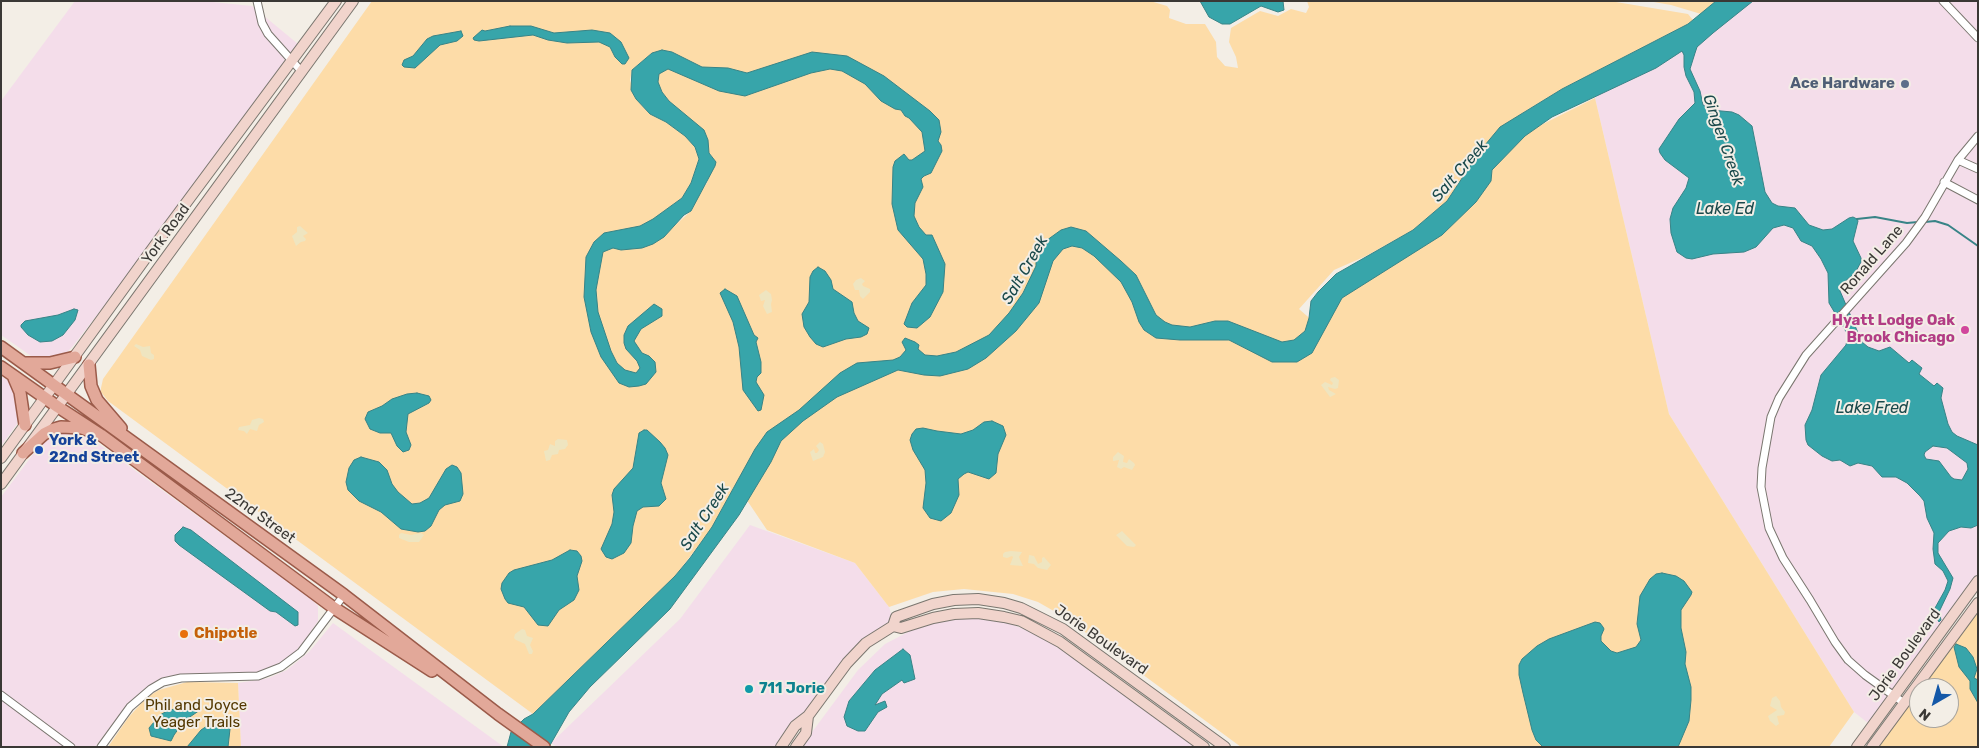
<!DOCTYPE html>
<html>
<head>
<meta charset="utf-8">
<style>
	body { margin:0 }
	#map { position:relative; width:1979px; height:748px; overflow:hidden; background:#f3eee6; font-family:Rubik,sans-serif }
	canvas { display:block }
	.frame { position:absolute; inset:0; border:2px solid #3a3835; pointer-events:none }
	.north { position:absolute; left:1909px; top:678px; width:50px; height:50px; box-sizing:border-box; background:#f3eee6; border:1px solid #a9a59f; border-radius:50%; rotate:218deg; font-size:14px; font-weight:700; line-height:20px; text-align:center; color:#3a3835 }
	.north::after { content:''; display:block; margin:auto; width:18px; height:22px; background:#1458a8; clip-path:polygon(50% 0,100% 100%,50% 72%,0 100%) }
</style>
</head>
<body>
<div id="map">
<canvas width="1979" height="748"></canvas>
<div class="frame"></div>
<div class="north">N</div>
</div>
<script>
const ctx = document.querySelector('canvas').getContext('2d');
ctx.lineJoin = 'round';
function fillPath(path, color) {
  ctx.fillStyle = color;
  ctx.fill(path, 'evenodd');
}
function shape(rows) {
  const path = new Path2D();
  for (const r of rows) {
    path.moveTo(r[0], r[1]);
    for (let i = 2; i < r.length; i += 2) path.lineTo(r[i], r[i + 1]);
  }
  return path;
}
function trace(path, color, width, dash) {
  ctx.strokeStyle = color;
  ctx.lineWidth = width;
  ctx.lineCap = dash ? 'butt' : 'round';
  ctx.setLineDash(dash || []);
  ctx.stroke(path);
}
function write(font, color, halo, rows, align = 'center') {
  ctx.font = font + ' Rubik,sans-serif';
  ctx.lineWidth = 4;
  ctx.setLineDash([]);
  ctx.textBaseline = 'middle';
  ctx.strokeStyle = halo;
  ctx.fillStyle = color;
  for (const [text, x, y, turn = 0] of rows) {
    ctx.save();
    ctx.translate(x, y);
    ctx.rotate((+turn || 0) * Math.PI / 180);
    ctx.textAlign = isNaN(turn) ? turn : align;
    if (halo) ctx.strokeText(text, 0, 0);
    ctx.fillText(text, 0, 0);
    ctx.restore();
  }
}
fillPath(shape([
	[75,1,203,1,252,6,298,44,162,231,73,346,64,355,56,359,34,358,1,335,1,101],
	[1742,1,1978,1,1978,574,1868,723,1854,712,1669,414,1595,98,1602,90],
	[1,376,10,382,20,406,17,424,1,446],
	[68,429,85,434,310,598,318,606,318,621,305,640,292,656,272,668,258,672,240,674,182,674,155,683,144,689,127,705,95,747,1,747,1,497,46,437],
	[750,525,855,563,889,607,893,621,843,662,780,747,557,747,551,743,680,619],
	[964,618,982,618,1008,623,1034,633,1067,653,1195,747,801,747,858,670,885,644,914,629,930,623],
	[333,623,504,747,241,747,238,683,269,678,287,670,309,652]
]), '#f4ddea');
fillPath(shape([
	[372,1,1150,1,1167,6,1170,10,1169,18,1186,24,1205,24,1216,42,1217,57,1225,66,1238,68,1236,57,1229,42,1231,28,1260,11,1278,16,1291,9,1306,13,1309,7,1307,1,1610,1,1688,14,1693,20,1688,24,1562,89,1524,112,1480,151,1447,201,1413,230,1366,256,1334,270,1299,309,1322,329,1339,294,1493,165,1525,133,1595,98,1669,414,1854,712,1829,747,1241,747,1066,618,1038,602,1013,594,964,589,933,592,889,607,855,563,767,530,736,484,712,528,675,576,533,714,108,401,101,392,101,388,103,379],
	[652,53,657,82,662,92,713,158,707,183,698,196,691,211,661,238,663,212,682,198,691,183,699,159,695,147,685,136,666,122,650,114,636,99,630,80,632,70],
	[1648,1,1716,1,1701,14,1671,5],
	[1978,610,1978,747,1879,747,1919,691,1919,718,1949,718,1949,688,1921,688],
	[187,682,238,683,241,747,108,747,128,718,147,697,159,690]
]), '#fddca8');
fillPath(shape([
	[300,226,308,233,303,236,306,239,305,241,301,242,296,246,292,236,297,232,297,227],
	[861,278,865,281,862,284,863,286,870,289,870,292,863,299,860,296,859,290,855,290,853,284,856,280],
	[766,290,771,294,772,300,771,304,772,312,767,314,763,306,765,300,761,301,759,295],
	[136,344,143,347,150,346,151,353,154,355,154,359,151,360,142,356,140,350,134,346],
	[1335,377,1339,380,1338,388,1335,389,1328,387,1329,390,1336,394,1330,397,1321,385,1325,382,1332,385,1333,383,1330,380,1331,378],
	[259,418,263,419,264,422,259,425,257,431,250,429,247,434,244,431,238,430,239,427,250,425,252,420],
	[558,439,567,440,568,445,565,449,559,450,558,454,552,455,550,460,546,461,544,451,548,450,550,444,555,446,555,441],
	[820,442,823,444,825,452,823,457,813,461,810,452,814,449,815,453,817,453,819,450,816,446],
	[1118,452,1124,456,1123,462,1127,463,1129,459,1134,463,1135,465,1132,470,1124,467,1121,469,1117,467,1119,460,1113,461,1113,457],
	[1122,531,1136,545,1134,547,1127,546,1116,535],
	[401,533,411,535,421,533,424,535,419,542,409,542,399,538,399,535],
	[1011,551,1022,552,1019,557,1023,566,1010,565,1013,557,1012,556,1007,558,1003,557,1003,554,1005,552],
	[1029,555,1034,556,1038,564,1042,562,1042,558,1044,557,1051,565,1047,570,1038,568,1034,564,1028,563],
	[522,629,525,630,527,636,533,638,530,645,533,651,532,654,529,654,525,644,516,640,514,638,515,634],
	[1776,696,1780,701,1781,707,1785,712,1784,715,1777,716,1779,724,1776,726,1770,721,1768,716,1777,710,1770,706,1772,698]
]), '#efe5c0');
const water = shape([
	[1200,1,1283,1,1284,10,1278,12,1261,6,1230,24,1222,24,1209,17,1200,1],
	[1716,1,1753,1,1713,33,1697,47,1695,53,1690,69,1700,91,1703,105,1711,110,1732,112,1739,115,1752,126,1765,192,1772,203,1778,206,1795,208,1809,225,1823,230,1832,229,1849,218,1853,217,1857,219,1858,221,1853,241,1861,258,1861,262,1855,273,1844,282,1840,291,1862,342,1868,347,1879,351,1890,347,1909,363,1912,360,1922,368,1919,374,1934,386,1937,383,1943,388,1941,398,1948,424,1952,432,1957,436,1978,445,1978,525,1971,528,1961,527,1949,531,1938,543,1938,553,1953,578,1950,589,1939,612,1941,620,1939,622,1935,616,1935,608,1945,590,1948,581,1943,571,1935,564,1933,549,1934,533,1927,518,1924,501,1920,496,1907,483,1896,477,1882,477,1872,466,1858,463,1850,466,1840,460,1832,461,1822,456,1808,445,1806,440,1805,425,1812,410,1821,375,1846,345,1848,335,1829,303,1828,273,1821,259,1812,246,1801,241,1793,228,1784,225,1773,228,1756,247,1744,252,1713,254,1692,259,1686,258,1677,252,1671,233,1670,219,1673,208,1686,188,1689,178,1665,160,1660,153,1659,149,1679,119,1695,103,1694,92,1686,76,1684,67,1684,55,1682,51,1656,68,1552,117,1525,136,1492,170,1491,181,1476,202,1442,235,1342,298,1312,353,1297,362,1272,362,1229,340,1180,340,1156,338,1144,330,1139,322,1132,302,1121,282,1094,256,1082,248,1072,246,1063,249,1053,261,1039,303,1016,331,986,358,968,369,940,376,924,375,898,370,837,397,803,421,781,441,771,462,739,515,670,609,590,687,569,712,549,747,507,747,511,732,524,719,533,714,675,576,690,558,712,527,755,449,767,432,799,410,840,373,857,363,893,360,900,357,906,350,902,342,905,338,915,342,919,345,918,349,925,355,937,356,956,352,989,335,1009,313,1023,293,1036,266,1036,257,1043,243,1061,230,1071,227,1086,231,1121,261,1136,275,1156,315,1165,322,1172,325,1190,327,1215,321,1228,321,1282,342,1294,340,1305,331,1309,318,1311,301,1318,292,1336,274,1413,230,1447,201,1480,151,1500,127,1562,89,1688,24,1716,1],
	[1933,446,1947,448,1967,463,1968,469,1962,480,1954,479,1951,477,1939,461,1926,459,1924,455,1925,452,1933,446],
	[510,26,531,26,554,33,592,30,610,33,621,42,629,58,625,64,622,64,615,57,610,47,599,42,567,43,548,40,533,35,479,41,474,40,473,38,482,30,485,31,510,26],
	[461,31,463,36,457,41,440,45,415,68,404,67,402,65,404,60,413,56,427,39,433,36,461,31],
	[662,50,672,52,702,67,728,68,747,73,812,52,847,56,884,76,930,111,939,120,941,132,938,141,941,145,942,151,931,173,924,176,921,179,923,187,915,203,914,216,919,227,926,235,932,235,945,264,943,292,930,317,917,328,907,327,904,324,912,303,926,285,926,274,923,259,898,230,892,204,893,167,895,161,904,154,909,160,912,160,925,151,922,132,909,118,905,116,901,110,895,109,881,101,865,84,842,71,830,69,811,73,745,96,719,91,668,69,659,74,658,82,662,92,669,101,704,130,708,140,709,153,716,162,715,166,691,211,684,215,664,237,653,244,642,248,621,250,613,248,603,252,596,290,598,312,611,351,617,363,625,370,636,373,640,368,637,361,626,349,624,343,624,335,628,326,654,304,662,309,662,316,641,329,634,341,642,353,649,356,655,362,656,372,646,384,639,386,629,387,619,383,601,357,591,332,584,297,586,257,594,242,604,233,640,226,653,219,682,198,691,183,699,159,695,147,685,136,666,122,650,114,636,99,631,90,632,70,652,53,662,50],
	[818,267,825,271,831,280,833,289,852,302,854,313,858,321,869,328,867,334,861,337,846,339,823,347,816,344,810,337,804,327,802,314,809,302,810,277,813,271,818,267],
	[725,289,737,296,754,335,758,338,756,342,761,362,761,373,757,377,756,382,764,395,761,410,758,411,743,390,739,347,733,322,720,293,725,289],
	[74,309,78,310,75,320,63,335,52,341,40,342,28,335,21,327,21,325,25,321,58,315,74,309],
	[417,393,429,396,431,400,429,403,408,414,406,432,411,445,409,450,403,452,397,446,391,433,380,433,370,429,365,419,368,412,382,406,392,399,407,394,417,393],
	[992,421,1003,426,1006,435,998,454,996,473,989,479,968,472,964,474,958,479,959,495,951,513,941,521,930,518,923,508,926,483,925,470,913,450,910,440,912,434,916,429,923,428,937,431,961,434,973,430,984,422,992,421],
	[644,430,647,430,660,442,665,448,668,455,661,483,666,499,659,506,643,507,637,511,633,526,631,543,624,553,612,559,606,557,601,549,612,524,614,512,612,495,614,489,633,468,639,433,644,430],
	[361,457,379,462,387,470,392,484,398,492,412,504,420,503,429,498,446,469,452,465,457,467,461,473,463,494,460,501,445,505,439,510,431,526,425,531,418,532,401,529,381,512,359,501,348,490,346,482,349,468,354,460,361,457],
	[183,527,191,530,298,612,298,625,295,626,276,612,270,611,179,545,175,541,175,535,183,527],
	[570,550,577,551,581,556,582,561,577,576,579,590,574,600,559,610,548,626,538,625,524,607,508,603,505,599,501,589,502,583,509,573,514,570,552,560,570,550],
	[1662,573,1676,576,1684,581,1692,592,1691,595,1681,610,1681,628,1686,652,1685,664,1691,687,1691,700,1689,721,1678,747,1543,747,1536,740,1532,730,1523,693,1519,675,1519,665,1522,659,1537,646,1549,639,1595,622,1600,623,1603,627,1604,629,1601,636,1601,641,1611,651,1617,653,1636,647,1641,640,1637,624,1640,596,1650,579,1656,574,1662,573],
	[1956,644,1966,648,1973,657,1977,669,1974,678,1978,680,1978,703,1970,689,1970,681,1959,667,1954,647,1956,644],
	[903,649,910,655,915,679,904,683,902,680,882,694,875,705,885,701,887,707,878,712,865,731,858,731,847,726,844,717,849,701,875,670,903,649],
	[192,704,200,707,200,710,184,721,174,735,171,741,151,736,149,728,160,715,167,711,192,704],
	[223,720,228,723,230,729,228,747,187,747,201,730,213,722,223,720]
]);
fillPath(water, '#37a5aa');
trace(water, '#388487', 1);
trace(shape([
	[1857,219,1875,217,1907,223,1918,222],
	[1925,222,1935,221,1948,225,1978,246]
]), '#388487', 2);
const minor = shape([
	[257,1,262,23,268,34,302,72],
	[1943,1,1978,38],
	[1958,160,1978,169],
	[1944,182,1978,200],
	[1,695,71,747],
	[1904,703,1865,675,1848,660,1835,642,1810,600,1783,558,1769,528,1761,487,1762,468,1771,417,1779,398,1806,355,1906,243,1925,217,1958,160,1978,136],
	[101,747,130,707,151,689,163,682,181,678,258,676,281,667,301,652,344,595]
]);
const secondary = shape([
	[1,458,166,230,336,1],
	[1,484,353,1],
	[893,626,901,628,933,618,954,614,978,613,1004,617,1021,621,1060,642,1204,747],
	[781,747,795,726,808,716,847,663,866,643,893,626,896,617,933,604,954,600,978,599,1004,603,1021,608,1063,629,1225,747],
	[796,747,806,733,808,716],
	[1857,747,1978,581],
	[1872,747,1978,603]
]);
const primary = shape([
	[1,347,344,595,498,714,544,747],
	[24,363,50,363,75,357],
	[89,365,91,386,97,400,121,428],
	[1,367,58,407,101,435,334,608,432,671],
	[14,378,20,392,25,425],
	[23,453,44,434,54,429,61,427,82,428,90,431]
]);
trace(minor, '#7a766f', 9);
trace(secondary, '#7a766f', 12);
trace(primary, '#9b5b4a', 14);
trace(minor, '#fff', 7);
trace(secondary, '#f1d4cc', 10);
trace(primary, '#e2a899', 11);
for (const [x, y, r, color] of [
	[1905,84,5,"#5c6f8a"],
	[1965,330,5,"#d1479c"],
	[39,450,5,"#1a4fb4"],
	[184,634,5,"#e8710a"],
	[749,689,5,"#0f9aa8"]
]) {
  const dot = new Path2D();
  dot.arc(x, y, r, 0, 2 * Math.PI);
  ctx.fillStyle = color;
  ctx.fill(dot);
  trace(dot, '#f3eee6', 2);
}
write('bold 15px', '#4e5e75', '#f3eee6', [
	["Ace Hardware",1895,84]
], 'right');
write('15px', '#3a3835', '#f3eee6', [
	["York Road",166,234,-54],
	["Ronald Lane",1872,260,-49],
	["22nd Street",260,516,36],
	["Jorie Boulevard",1101,640,35],
	["Jorie Boulevard",1905,655,-54]
]);
write('bold 15px', '#b23c85', '#f3eee6', [
	["Hyatt Lodge Oak",1955,321],
	["Brook Chicago",1955,338]
], 'right');
write('bold 15px', '#164399', '#f3eee6', [
	["York &",49,441],
	["22nd Street",49,458]
], 'left');
write('bold 15px', '#c56008', '#f3eee6', [
	["Chipotle",194,634]
], 'left');
write('bold 15px', '#0d838f', '#f3eee6', [
	["711 Jorie",759,689]
], 'left');
write('15px', '#533800', '#f3eee6', [
	["Phil and Joyce",196,706],
	["Yeager Trails",196,723]
]);
write('italic 16px', '#1a494b', '#f3eee6', [
	["Ginger Creek",1723,140,71],
	["Salt Creek",1460,171,-49],
	["Lake Ed",1725,209],
	["Salt Creek",1025,270,-60],
	["Lake Fred",1872,408],
	["Salt Creek",705,517,-57]
]);
</script>
</body>
</html>
